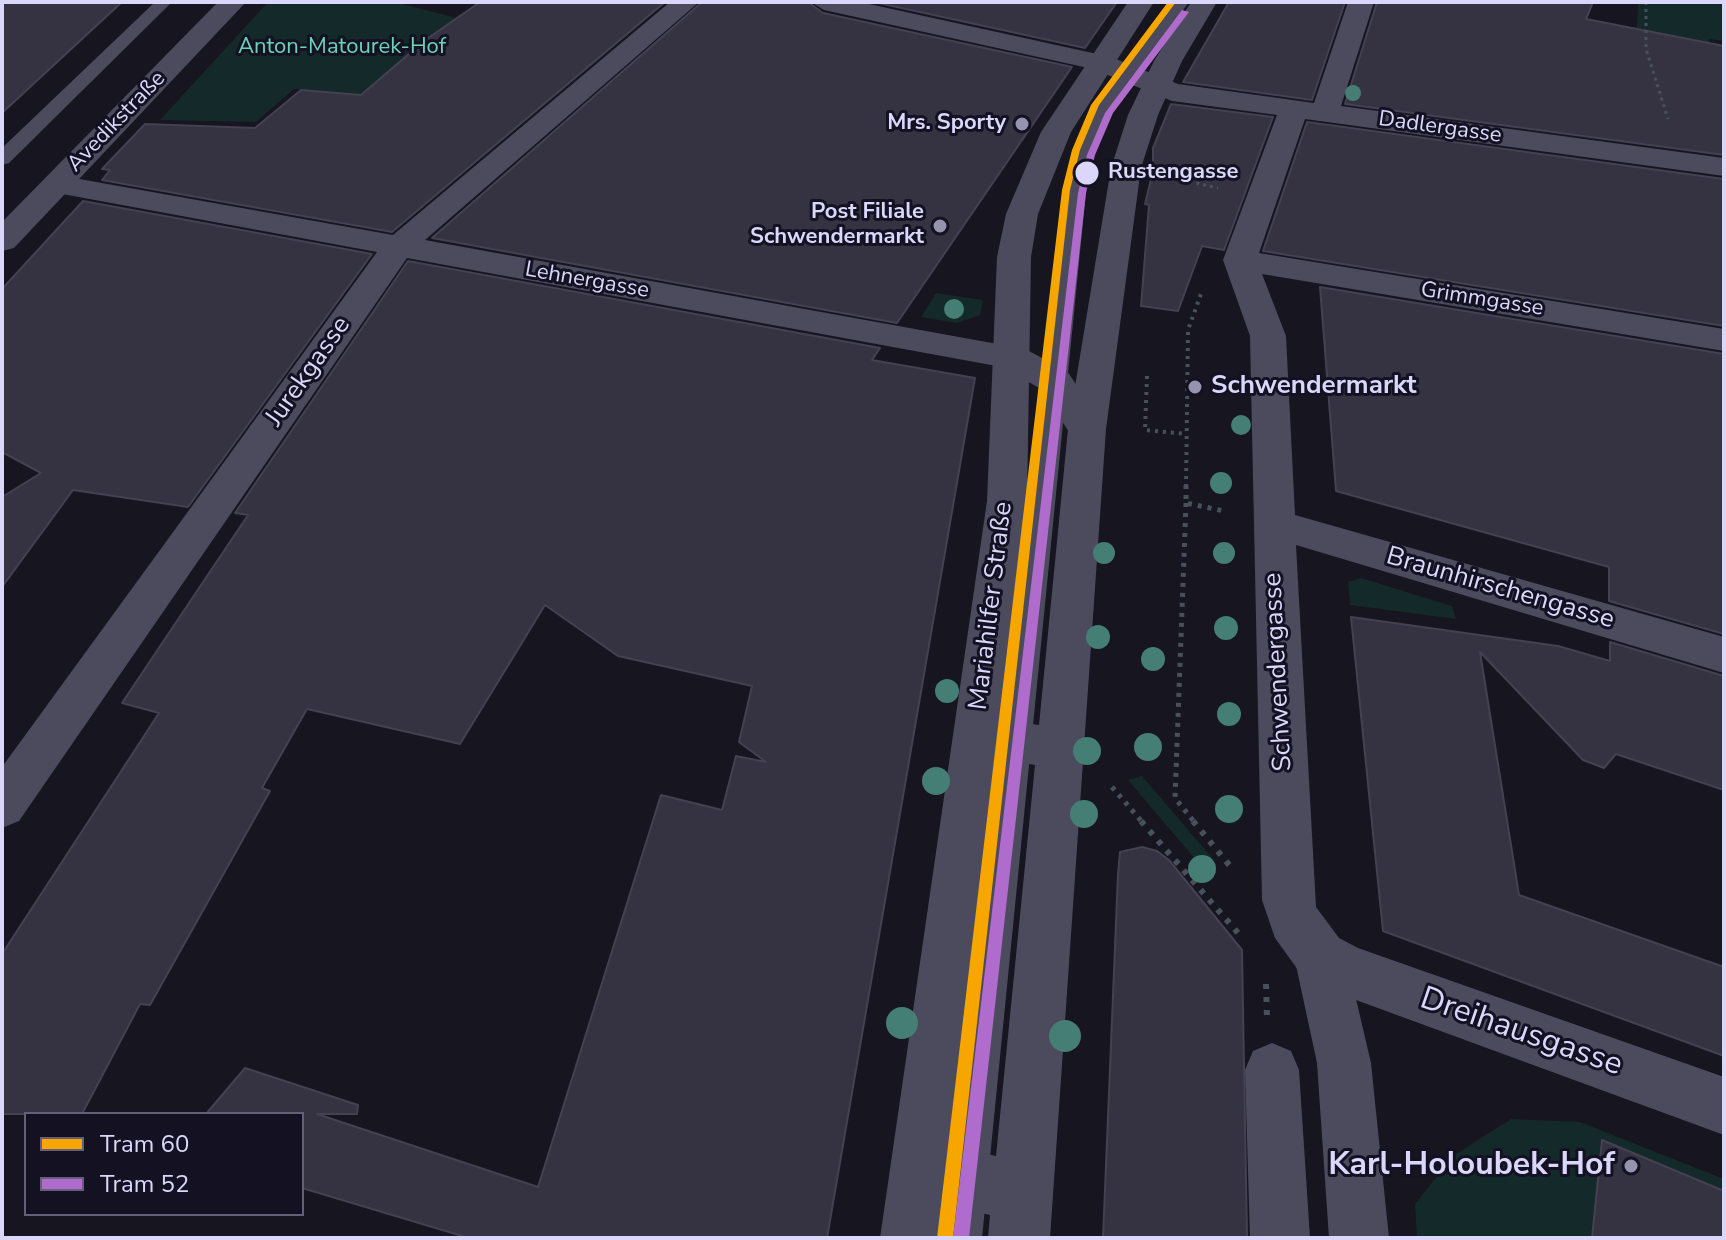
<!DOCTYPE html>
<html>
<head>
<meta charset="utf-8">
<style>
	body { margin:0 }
	#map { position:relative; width:1726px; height:1240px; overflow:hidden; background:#17151f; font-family:"Nunito Sans",sans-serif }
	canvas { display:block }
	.frame { position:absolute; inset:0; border:4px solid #dbd7fb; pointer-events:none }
	.legend { position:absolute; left:24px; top:1112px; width:280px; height:104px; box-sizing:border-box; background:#141123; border:2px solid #646079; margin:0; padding:10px 14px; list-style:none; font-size:24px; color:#dbd7fb }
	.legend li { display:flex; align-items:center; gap:16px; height:40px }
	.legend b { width:40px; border:2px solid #646079 }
</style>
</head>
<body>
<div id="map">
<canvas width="1726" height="1240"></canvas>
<div class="frame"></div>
<ul class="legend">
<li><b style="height:10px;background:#f7a600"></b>Tram 60</li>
<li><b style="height:10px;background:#b06ccc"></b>Tram 52</li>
</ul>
</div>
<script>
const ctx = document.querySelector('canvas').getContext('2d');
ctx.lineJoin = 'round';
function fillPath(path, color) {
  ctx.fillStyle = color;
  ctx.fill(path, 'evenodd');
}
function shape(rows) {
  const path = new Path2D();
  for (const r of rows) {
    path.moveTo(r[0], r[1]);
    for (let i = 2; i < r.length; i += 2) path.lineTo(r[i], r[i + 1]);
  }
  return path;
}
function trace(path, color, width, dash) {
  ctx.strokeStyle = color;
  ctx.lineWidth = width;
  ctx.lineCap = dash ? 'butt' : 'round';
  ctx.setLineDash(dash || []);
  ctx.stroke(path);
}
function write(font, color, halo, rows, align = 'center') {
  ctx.font = font + ' "Nunito Sans",sans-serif';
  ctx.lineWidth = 6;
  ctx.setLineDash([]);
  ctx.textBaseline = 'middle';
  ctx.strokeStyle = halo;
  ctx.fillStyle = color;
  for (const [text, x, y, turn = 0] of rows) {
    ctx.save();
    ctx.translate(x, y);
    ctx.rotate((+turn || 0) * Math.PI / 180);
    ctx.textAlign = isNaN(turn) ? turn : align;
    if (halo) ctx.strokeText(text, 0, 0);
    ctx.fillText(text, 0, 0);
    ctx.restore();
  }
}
fillPath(shape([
	[268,2,394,2,457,18,363,95,294,89,256,122,160,120],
	[1638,2,1724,2,1724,41,1709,39,1713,117,1636,49],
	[936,293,983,300,980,315,957,323,921,317],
	[1361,578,1452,606,1456,619,1350,605,1348,582],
	[1142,776,1213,859,1201,866,1128,780],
	[1511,1119,1580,1122,1724,1179,1724,1191,1602,1141,1592,1238,1417,1238,1415,1204,1453,1156]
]), '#142929');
const building = shape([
	[2,2,122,2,2,113,2,2],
	[480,2,665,2,392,232,102,180,110,170,102,169,145,124,255,128,301,90,361,95,424,41,480,2],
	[702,2,808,2,823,13,1072,67,897,323,432,238,702,2],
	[874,2,1117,2,1085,48,874,2],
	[1229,2,1345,2,1312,100,1183,82,1229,2],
	[1377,2,1593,2,1586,19,1724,46,1724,155,1345,104,1377,2],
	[1171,104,1273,117,1224,250,1202,246,1178,311,1141,306,1149,205,1145,204,1153,171,1153,148,1171,104],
	[1307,122,1724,179,1724,326,1263,251,1307,122],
	[83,201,372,254,188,507,73,490,2,587,2,497,41,473,2,452,2,289,83,201],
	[408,261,880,348,872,360,975,378,827,1238,469,1238,302,1188,302,1114,206,1114,245,1068,358,1105,357,1114,317,1114,538,1187,661,795,722,810,736,756,766,762,739,742,752,686,618,656,545,605,460,744,307,709,262,788,270,791,150,1005,140,1004,82,1114,2,1114,2,954,159,713,122,703,248,515,235,513,408,261],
	[1320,287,1724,354,1724,634,1609,601,1609,567,1336,491,1320,287],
	[1351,617,1558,646,1610,661,1610,642,1724,676,1724,790,1616,754,1604,768,1583,760,1480,652,1519,895,1724,967,1724,1056,1383,931,1351,617],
	[1142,847,1157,851,1169,860,1242,950,1247,1238,1103,1238,1118,874,1120,852,1142,847],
	[1602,1140,1724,1191,1724,1238,1592,1238,1602,1140]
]);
fillPath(building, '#353341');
trace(building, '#434152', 2);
trace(shape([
	[1646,2,1646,49,1668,119],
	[1169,177,1218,188]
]), '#47515c', 3, [3, 4]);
trace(shape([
	[1147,376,1145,430,1186,434],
	[1186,487,1188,330,1202,291]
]), '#47515c', 4, [3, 5]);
trace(shape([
	[1186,485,1186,503,1224,511],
	[1186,503,1175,798,1195,823],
	[1112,787,1143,823]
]), '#47515c', 5, [4, 6]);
trace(shape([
	[1141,821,1238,933],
	[1193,821,1230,866],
	[1266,984,1267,1018]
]), '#47515c', 6, [5, 8]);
fillPath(shape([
	[155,2,172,2,9,163,2,165,2,148,155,2],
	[1173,2,1189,2,1112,107,1088,172,982,1238,942,1238,1068,172,1094,107,1173,2]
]), '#4c4b5e');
fillPath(shape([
	[1320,931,1338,938,1346,956,1371,1063,1389,1238,1329,1238,1317,1063,1294,956,1302,938,1320,931],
	[1272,1043,1291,1051,1299,1070,1310,1238,1250,1238,1245,1070,1253,1051,1272,1043]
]), '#4c4b5e');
fillPath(shape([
	[670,2,699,2,425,240,1025,349,1067,371,1106,429,1101,438,1087,442,1073,438,1041,389,1002,367,407,258,19,821,2,828,2,767,377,252,57,193,46,191,41,184,46,177,57,175,393,235,670,2],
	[811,2,860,2,1111,57,1178,84,1314,103,1348,2,1374,2,1341,106,1724,158,1724,176,1305,119,1259,253,1724,329,1724,351,1262,274,1286,336,1295,515,1724,637,1724,673,1296,545,1316,907,1339,938,1358,948,1724,1077,1724,1135,1326,989,1301,974,1275,938,1262,900,1250,336,1223,260,1277,115,1172,101,1093,69,824,10,811,2]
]), '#4c4b5e');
fillPath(shape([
	[218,2,246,2,14,248,2,251,2,222,218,2],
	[1128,2,1154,2,1071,132,1038,214,1031,257,1027,501,1002,720,1039,725,1068,429,1111,168,1128,115,1154,61,1191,2,1217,2,1182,61,1158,115,1141,168,1106,429,1050,1238,988,1238,990,1215,946,1205,942,1238,880,1238,987,501,997,257,1006,214,1041,132,1128,2],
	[997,759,1035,765,996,1156,953,1146,997,759]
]), '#4c4b5e');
fillPath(shape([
	[1168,2,1176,2,1099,105,1080,150,1070,190,953,1238,937,1238,1062,190,1072,150,1091,105,1168,2]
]), '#f7a600');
fillPath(shape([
	[1182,10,1189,12,1113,113,1095,155,1086,193,969,1238,953,1238,1078,193,1087,155,1105,113,1182,10]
]), '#b06ccc');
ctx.fillStyle = '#457e74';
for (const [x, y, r] of [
	[1353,93,8],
	[954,309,10],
	[1241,425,10],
	[1221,483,11],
	[1104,553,11],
	[1224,553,11],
	[1226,628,12],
	[1098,637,12],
	[1153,659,12],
	[947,691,12],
	[1229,714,12],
	[1148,747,14],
	[1087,751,14],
	[936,781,14],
	[1229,809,14],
	[1084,814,14],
	[1202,869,14],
	[902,1023,16],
	[1065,1036,16]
]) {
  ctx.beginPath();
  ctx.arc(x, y, r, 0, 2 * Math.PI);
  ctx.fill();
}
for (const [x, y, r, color] of [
	[1022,124,8,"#9693ae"],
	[1087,173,13,"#dbd7fb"],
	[940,226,8,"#9693ae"],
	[1195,387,8,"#9693ae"],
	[1631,1166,8,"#9693ae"]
]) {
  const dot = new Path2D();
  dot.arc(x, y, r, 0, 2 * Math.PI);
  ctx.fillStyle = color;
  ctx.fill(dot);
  trace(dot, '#141123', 3);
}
write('22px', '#6ad4b9', '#141123', [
	["Anton-Matourek-Hof",342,48]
]);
write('22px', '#dbd7fb', '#141123', [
	["Avedikstraße",117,122,-46],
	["Dadlergasse",1440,128,8],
	["Lehnergasse",587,281,10],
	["Grimmgasse",1482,300,9]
]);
write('bold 22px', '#dbd7fb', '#141123', [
	["Mrs. Sporty",1006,124],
	["Post Filiale",924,213],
	["Schwendermarkt",924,238]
], 'right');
write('bold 22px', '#dbd7fb', '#141123', [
	["Rustengasse",1108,173]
], 'left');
write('26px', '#dbd7fb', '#141123', [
	["Jurekgasse",309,372,-55],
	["Braunhirschengasse",1500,589,16],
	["Mariahilfer Straße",992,606,-83],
	["Schwendergasse",1279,672,-93]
]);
write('bold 26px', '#dbd7fb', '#141123', [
	["Schwendermarkt",1211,387]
], 'left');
write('32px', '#dbd7fb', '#141123', [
	["Dreihausgasse",1521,1033,19]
]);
write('bold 32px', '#dbd7fb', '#141123', [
	["Karl-Holoubek-Hof",1615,1166]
], 'right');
</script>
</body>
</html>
